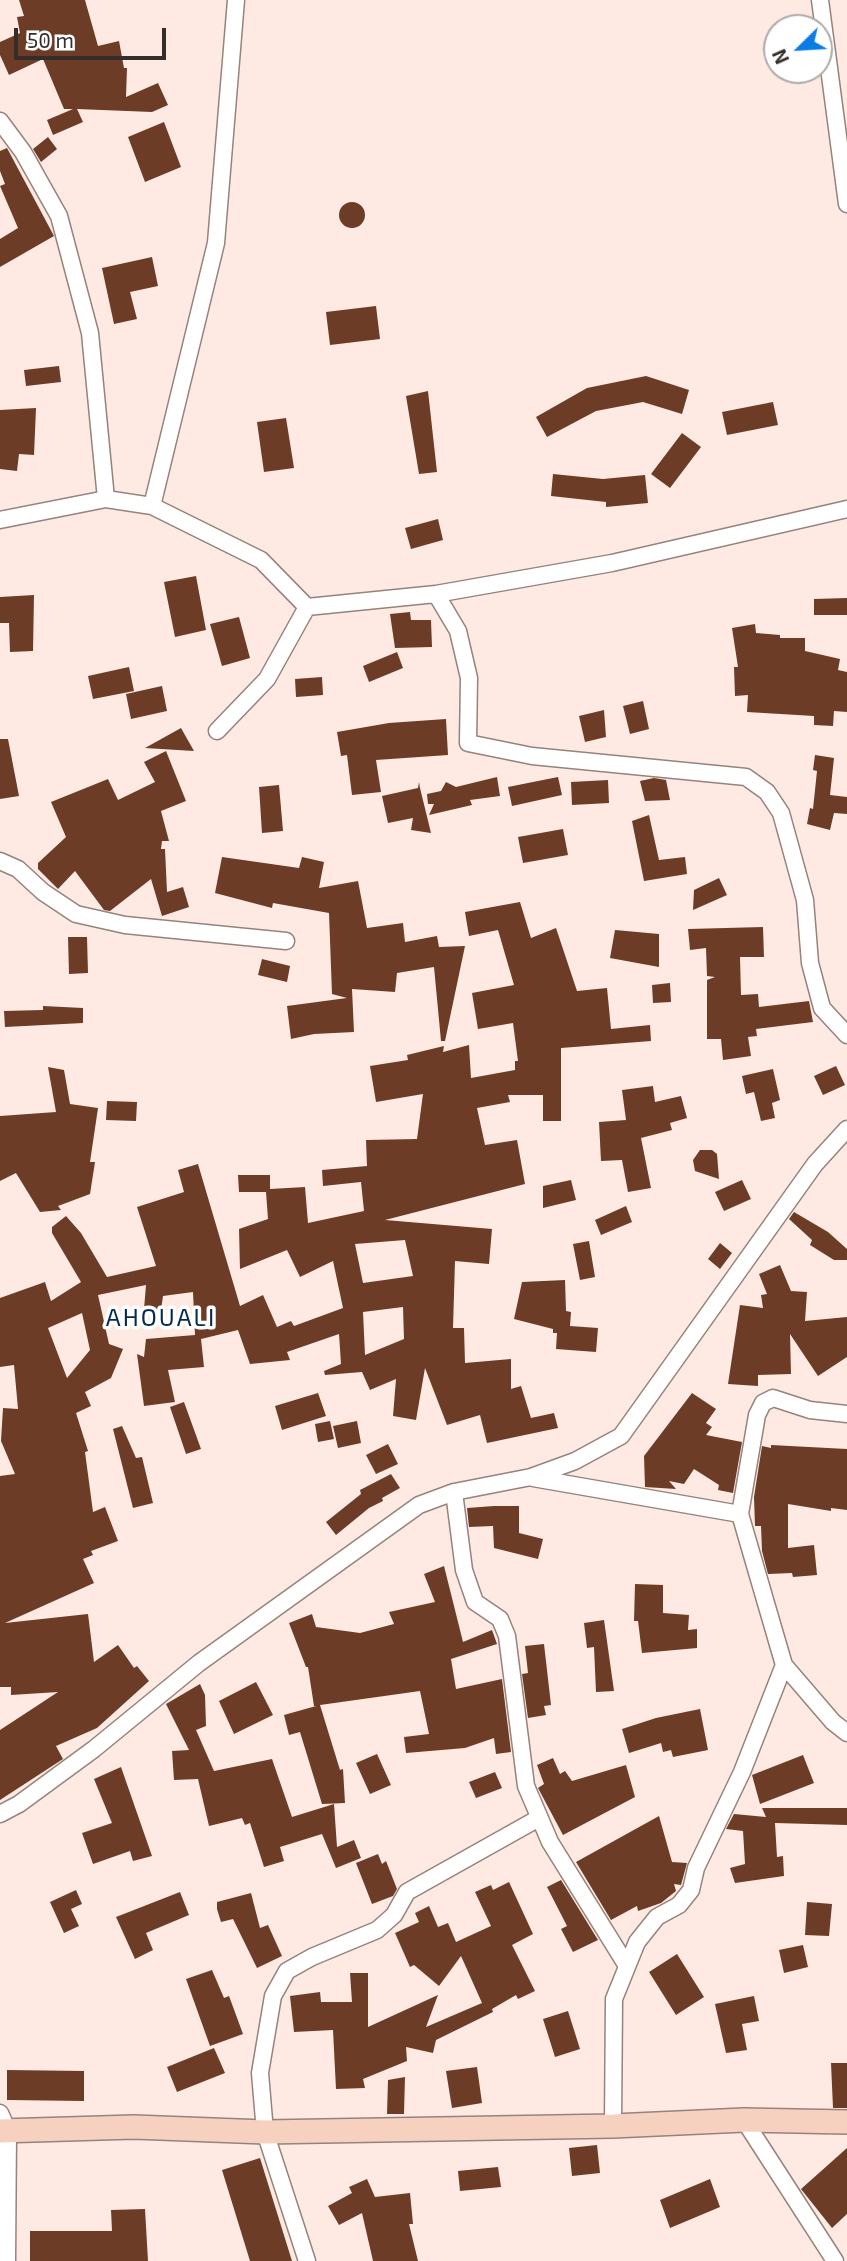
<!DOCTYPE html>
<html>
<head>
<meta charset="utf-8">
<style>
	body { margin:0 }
	#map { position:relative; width:847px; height:2261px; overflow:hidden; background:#feeae2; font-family:"Exo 2",sans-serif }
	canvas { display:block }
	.north { position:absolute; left:763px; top:14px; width:70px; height:70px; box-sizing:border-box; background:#fff; border:2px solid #aeabaa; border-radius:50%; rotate:246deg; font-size:19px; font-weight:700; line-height:28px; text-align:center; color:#342d2a }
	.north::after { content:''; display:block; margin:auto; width:24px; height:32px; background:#0b7ce4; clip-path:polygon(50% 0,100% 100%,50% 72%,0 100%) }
	.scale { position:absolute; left:14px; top:28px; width:152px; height:32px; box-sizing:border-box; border:4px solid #342d2a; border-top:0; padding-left:9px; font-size:21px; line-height:24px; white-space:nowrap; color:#342d2a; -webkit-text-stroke:5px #fff; paint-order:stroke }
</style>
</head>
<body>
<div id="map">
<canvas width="847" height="2261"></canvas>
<div class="north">N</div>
<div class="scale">50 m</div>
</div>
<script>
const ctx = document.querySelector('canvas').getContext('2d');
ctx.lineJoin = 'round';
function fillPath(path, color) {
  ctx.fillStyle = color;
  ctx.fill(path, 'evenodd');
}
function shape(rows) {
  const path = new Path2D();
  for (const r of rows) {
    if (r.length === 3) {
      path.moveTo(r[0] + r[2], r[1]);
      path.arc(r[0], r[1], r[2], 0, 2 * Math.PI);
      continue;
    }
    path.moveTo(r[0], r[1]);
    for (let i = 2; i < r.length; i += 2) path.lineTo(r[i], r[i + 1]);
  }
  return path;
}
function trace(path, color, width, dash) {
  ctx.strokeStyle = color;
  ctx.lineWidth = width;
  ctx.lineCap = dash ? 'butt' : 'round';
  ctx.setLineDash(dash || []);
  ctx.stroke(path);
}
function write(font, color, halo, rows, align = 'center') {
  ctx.font = font + ' "Exo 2",sans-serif';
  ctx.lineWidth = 7;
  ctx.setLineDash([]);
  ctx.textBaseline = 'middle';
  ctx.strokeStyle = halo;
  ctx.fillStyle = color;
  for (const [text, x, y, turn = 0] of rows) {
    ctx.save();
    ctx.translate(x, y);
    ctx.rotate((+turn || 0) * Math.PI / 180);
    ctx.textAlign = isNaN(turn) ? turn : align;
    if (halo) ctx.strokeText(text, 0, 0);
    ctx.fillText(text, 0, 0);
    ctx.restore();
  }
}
fillPath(shape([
	[19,0,85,0,98,46,119,41,124,68,127,68,126,97,158,83,168,105,152,112,77,109,83,122,53,135,47,120,73,109,64,109,43,59,9,75,0,55,0,42,20,33,17,17,24,16],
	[164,122,181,167,145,182,128,137],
	[48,137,57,149,41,162,33,149],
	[7,148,54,236,0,267,0,239,18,228,0,186,5,184,0,171,0,151],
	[352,215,13],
	[152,257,158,286,130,292,137,319,114,324,102,268],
	[376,306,380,339,330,345,326,312],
	[59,366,61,382,26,386,24,370],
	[646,376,689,390,682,414,643,402,596,411,547,437,536,417,587,388],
	[428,391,437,472,419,474,406,396],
	[773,402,778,425,727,435,722,412],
	[36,408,34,455,19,454,17,471,0,469,0,410],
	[286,418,294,468,264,472,257,422],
	[682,433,701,447,670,488,651,474],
	[553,474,603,479,645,475,648,503,606,507,606,502,551,496],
	[438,519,443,540,411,549,405,528],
	[196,576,206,630,175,637,164,582],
	[34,595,33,651,10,652,9,623,0,623,0,597],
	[847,598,847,615,814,615,814,599],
	[410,612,411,620,431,620,432,647,395,648,390,614],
	[239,617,250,658,222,666,210,624],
	[755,624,756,633,780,635,780,638,805,638,805,651,840,659,838,670,847,672,847,712,834,711,833,726,814,725,814,716,747,712,748,695,735,696,734,667,738,667,732,628],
	[397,652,403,668,369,682,363,666],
	[129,667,134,691,93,699,88,676],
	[322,677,323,695,296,697,295,679],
	[162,686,167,711,131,719,126,694],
	[643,701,649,729,630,734,623,706],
	[604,710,606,737,585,742,579,716],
	[446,719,448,755,376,760,381,792,352,795,347,755,341,756,337,732,389,723],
	[181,728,194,751,145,748],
	[0,739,8,739,19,796,0,799],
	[166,751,186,801,161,811,169,841,162,841,161,849,165,849,167,892,183,887,189,907,162,916,151,879,110,911,104,910,75,871,58,889,38,869,38,863,66,837,51,802,108,779,118,800,155,782,144,762],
	[815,755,834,758,830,795,847,797,847,814,834,813,830,830,807,824,810,808,813,809,817,771,813,770],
	[497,777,500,796,470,800,472,805,429,815,434,804,428,804,427,794,441,791,446,782,456,787],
	[558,777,562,795,512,806,508,787],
	[654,778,666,780,670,800,645,801,640,781],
	[608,780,609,803,572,805,571,782],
	[419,782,420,788,431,833,411,830,413,818,388,823,382,796,418,788],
	[279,785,283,831,262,833,259,787],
	[649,815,659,860,685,857,687,874,644,881,632,821],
	[563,829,568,855,523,863,518,837],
	[222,857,299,868,302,857,324,862,319,888,358,881,367,928,403,923,405,942,437,936,439,947,465,946,445,1041,441,1041,434,967,397,973,395,992,352,989,354,1032,314,1034,291,1039,287,1006,347,998,332,994,329,913,273,903,272,908,215,893],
	[719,878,727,895,693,910,694,890],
	[520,902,531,938,556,928,577,991,607,988,611,1029,650,1025,651,1041,561,1048,561,1121,543,1121,543,1095,508,1095,510,1102,477,1108,485,1145,517,1140,525,1184,385,1220,492,1229,489,1264,455,1261,453,1328,464,1328,465,1363,511,1359,511,1389,521,1386,531,1418,554,1413,558,1428,487,1443,480,1415,447,1425,425,1368,416,1420,393,1416,396,1379,370,1390,362,1372,325,1375,324,1371,341,1364,339,1334,287,1352,290,1360,250,1364,238,1330,201,1339,204,1367,168,1370,175,1402,144,1406,137,1354,144,1357,146,1339,195,1335,193,1292,163,1296,161,1310,144,1309,146,1285,98,1295,109,1344,123,1349,111,1378,85,1392,91,1406,76,1413,88,1451,85,1452,93,1512,105,1507,118,1541,91,1551,93,1555,83,1559,94,1583,5,1623,88,1614,94,1662,118,1645,134,1668,137,1666,149,1681,97,1728,56,1746,63,1759,0,1800,0,1730,58,1692,11,1695,11,1687,0,1687,0,1476,15,1474,1,1441,3,1408,18,1409,14,1365,0,1367,0,1298,45,1282,51,1301,81,1282,52,1233,52,1227,66,1216,81,1233,107,1277,156,1266,137,1207,184,1192,178,1170,198,1164,240,1306,263,1295,277,1327,291,1321,294,1326,343,1308,333,1261,300,1277,287,1250,240,1269,239,1229,268,1219,266,1192,239,1192,238,1175,270,1175,270,1189,305,1187,308,1223,364,1211,361,1182,323,1186,322,1170,367,1166,366,1140,417,1139,423,1094,376,1102,370,1066,408,1060,407,1055,444,1046,443,1052,469,1045,471,1078,515,1070,515,1061,518,1061,513,1023,478,1029,472,993,514,985,498,930,469,936,465,912],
	[405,1240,413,1276,363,1283,355,1244],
	[403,1307,404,1339,365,1355,363,1312],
	[82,1313,90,1350,67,1378,48,1328],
	[763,927,764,957,740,957,741,995,758,994,759,1007,809,1001,813,1022,756,1029,757,1036,748,1037,751,1056,723,1060,721,1039,707,1039,707,980,715,977,707,976,706,948,690,950,688,929],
	[615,930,659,934,659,967,610,958],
	[68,937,87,937,88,973,69,974],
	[262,959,290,966,287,982,258,975],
	[670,983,671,1002,653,1003,652,985],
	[43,1006,83,1008,83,1023,5,1027,4,1011,43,1010],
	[836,1066,845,1085,823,1095,814,1076],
	[48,1067,64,1070,70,1104,98,1108,90,1162,95,1162,90,1194,58,1206,61,1210,40,1212,16,1173,0,1181,0,1116,56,1112],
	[773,1069,780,1100,772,1103,775,1118,761,1121,754,1092,746,1094,742,1076],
	[653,1086,655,1102,681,1096,687,1118,670,1123,672,1130,641,1138,651,1188,628,1192,622,1160,601,1161,599,1122,626,1120,622,1090],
	[107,1101,137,1102,136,1121,106,1120],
	[700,1150,712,1150,717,1154,719,1179,695,1171,693,1160],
	[571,1180,576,1200,543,1208,543,1186],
	[742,1180,751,1199,724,1211,715,1192],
	[626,1206,632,1222,601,1235,595,1220],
	[794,1212,828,1232,847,1249,847,1260,834,1260,810,1245,812,1240,789,1219],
	[589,1241,595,1277,580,1280,573,1244],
	[720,1243,732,1253,720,1269,708,1259],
	[780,1265,791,1291,807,1292,805,1321,847,1317,847,1357,818,1376,790,1334,791,1374,758,1375,758,1386,728,1384,740,1305,763,1308,761,1295,767,1294,759,1274],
	[565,1280,566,1311,571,1312,570,1326,598,1328,596,1352,556,1349,557,1333,553,1333,553,1329,514,1319,522,1282],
	[318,1393,326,1416,282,1430,275,1406],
	[692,1393,716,1409,706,1423,712,1427,706,1435,742,1442,733,1493,718,1490,719,1485,694,1469,684,1484,669,1481,676,1489,645,1487,644,1456],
	[184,1402,201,1449,186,1454,170,1407],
	[330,1421,334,1439,318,1442,315,1424],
	[357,1421,361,1443,338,1448,333,1426],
	[122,1426,136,1458,142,1457,153,1503,133,1508,113,1429],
	[388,1444,398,1464,376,1474,366,1455],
	[771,1445,847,1449,847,1510,831,1508,831,1511,788,1504,788,1548,814,1545,817,1575,793,1577,792,1573,768,1574,762,1551,761,1526,755,1526,754,1497,762,1446,771,1448],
	[391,1474,400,1488,382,1498,383,1501,369,1508,336,1535,326,1522,361,1494,360,1490],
	[494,1506,519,1506,519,1533,543,1539,538,1559,494,1548,493,1526,469,1527,467,1508],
	[444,1566,463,1642,492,1630,497,1644,451,1659,456,1689,502,1679,511,1752,496,1754,494,1738,465,1748,406,1753,404,1737,429,1734,420,1691,320,1705,340,1770,343,1769,345,1803,322,1804,300,1732,289,1735,284,1715,316,1706,314,1706,308,1667,306,1667,289,1623,312,1614,316,1627,360,1633,394,1624,389,1612,435,1602,424,1574],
	[635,1584,663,1585,663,1613,689,1615,688,1630,697,1629,697,1648,642,1653,638,1621,634,1621],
	[604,1620,614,1691,596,1692,594,1647,587,1648,584,1623],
	[544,1644,551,1705,544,1706,546,1715,528,1718,522,1674,528,1673,525,1646],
	[256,1682,273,1715,234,1734,219,1701],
	[200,1684,205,1695,206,1726,196,1730,214,1771,272,1759,292,1817,334,1804,337,1847,354,1840,361,1858,336,1868,322,1834,280,1847,284,1861,264,1867,250,1823,245,1825,242,1818,209,1826,198,1779,174,1780,172,1751,189,1750,166,1704],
	[700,1709,708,1750,673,1757,671,1750,663,1752,661,1743,629,1753,622,1729,656,1718],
	[377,1754,391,1785,370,1794,356,1763],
	[803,1755,814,1783,760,1804,752,1775],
	[553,1758,560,1774,565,1771,572,1781,626,1765,635,1797,563,1835,538,1788,544,1784,537,1765],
	[121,1767,152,1856,133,1861,130,1851,93,1864,82,1833,112,1823,94,1779],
	[495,1772,502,1788,476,1798,469,1782],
	[762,1808,847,1808,847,1825,775,1823,777,1857,783,1856,784,1876,735,1883,730,1868,745,1864,743,1831,726,1829,734,1814,766,1817],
	[659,1816,672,1862,687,1863,681,1885,674,1884,676,1891,661,1903,638,1911,637,1906,611,1920,576,1862],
	[378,1854,382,1864,386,1861,397,1889,393,1896,372,1904,356,1863],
	[561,1880,598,1940,573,1952,561,1929,567,1926,547,1887],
	[509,1882,533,1934,512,1945,535,1991,518,1999,516,1995,492,2009,493,2012,436,2040,433,2053,406,2047,407,2061,363,2079,365,2088,336,2089,333,2030,294,2032,290,1996,320,1992,321,2002,352,2002,350,1973,368,1973,368,2027,438,1995,426,2027,482,2003,461,1956,439,1986,414,1965,410,1967,395,1933,419,1922,415,1913,429,1906,438,1927,448,1923,456,1942,491,1926,475,1892,491,1885,493,1890],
	[76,1890,82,1904,71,1909,79,1926,64,1933,50,1902],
	[180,1892,189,1915,146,1933,153,1950,135,1959,116,1917],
	[251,1893,260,1928,268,1925,282,1956,257,1968,233,1919,221,1922,217,1909,217,1902],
	[807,1902,832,1904,829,1936,805,1935],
	[803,1945,808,1967,784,1973,779,1950],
	[677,1954,704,1997,676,2015,649,1972],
	[212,1970,224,1998,229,1996,243,2034,210,2046,186,1979],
	[754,1996,759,2021,742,2024,747,2050,726,2053,715,2004],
	[568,2011,580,2049,555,2057,543,2019],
	[214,2048,225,2073,177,2092,167,2067],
	[831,2063,847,2063,847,2108,833,2108],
	[477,2067,482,2103,452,2108,446,2071],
	[7,2070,84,2071,84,2101,7,2100],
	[405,2077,404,2114,387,2114,388,2080],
	[597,2145,600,2173,572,2176,569,2148],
	[847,2148,847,2214,832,2228,801,2189],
	[260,2158,292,2261,250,2261,222,2170],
	[498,2167,501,2187,460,2191,458,2171],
	[367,2179,375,2197,410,2193,413,2224,409,2224,418,2261,373,2261,362,2213,339,2225,328,2206,352,2193,349,2187],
	[710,2179,720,2207,670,2228,660,2200],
	[145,2209,148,2261,30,2261,30,2231,112,2231,111,2210]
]), '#6c3c27');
const minor = shape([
	[820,0,847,204],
	[0,121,23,152,59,216,90,333,106,499],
	[152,506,216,243,236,0],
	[0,520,106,499,152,506,261,560,307,607,267,679,217,731],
	[436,594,458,631,469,678,468,743,532,756,746,777,767,792,781,813,805,900,810,963,822,1008,847,1035],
	[307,607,436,594,612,563,847,509],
	[0,861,18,869,43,892,76,914,125,925,286,941],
	[847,1414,810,1410,773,1398,763,1403,757,1415,740,1514,784,1665,833,1722,847,1733],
	[533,1478,740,1514],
	[454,1492,464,1570,475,1602,500,1619,507,1636,526,1786,550,1842,627,1966],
	[0,1814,19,1804,94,1749,199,1663,419,1505,454,1492,531,1477,575,1461,621,1436,815,1164,847,1129],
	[0,2113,8,2131,7,2261],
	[744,2120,835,2261],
	[613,2126,614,1999,637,1942,657,1917,679,1905,691,1890,696,1868,742,1772,784,1665],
	[307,2261,265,2132,260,2073,273,1996,287,1971,312,1957,377,1930,394,1915,407,1892,539,1818]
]);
const secondary = shape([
	[0,2131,134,2127,265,2132,613,2126,744,2120,847,2122]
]);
trace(minor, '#95837c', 19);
trace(secondary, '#95837c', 26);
trace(minor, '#fff', 16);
trace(secondary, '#f6d1c0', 23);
ctx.letterSpacing = '2px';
write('24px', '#062a50', '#fff', [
	["AHOUALI",161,1318]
]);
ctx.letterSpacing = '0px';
</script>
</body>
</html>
